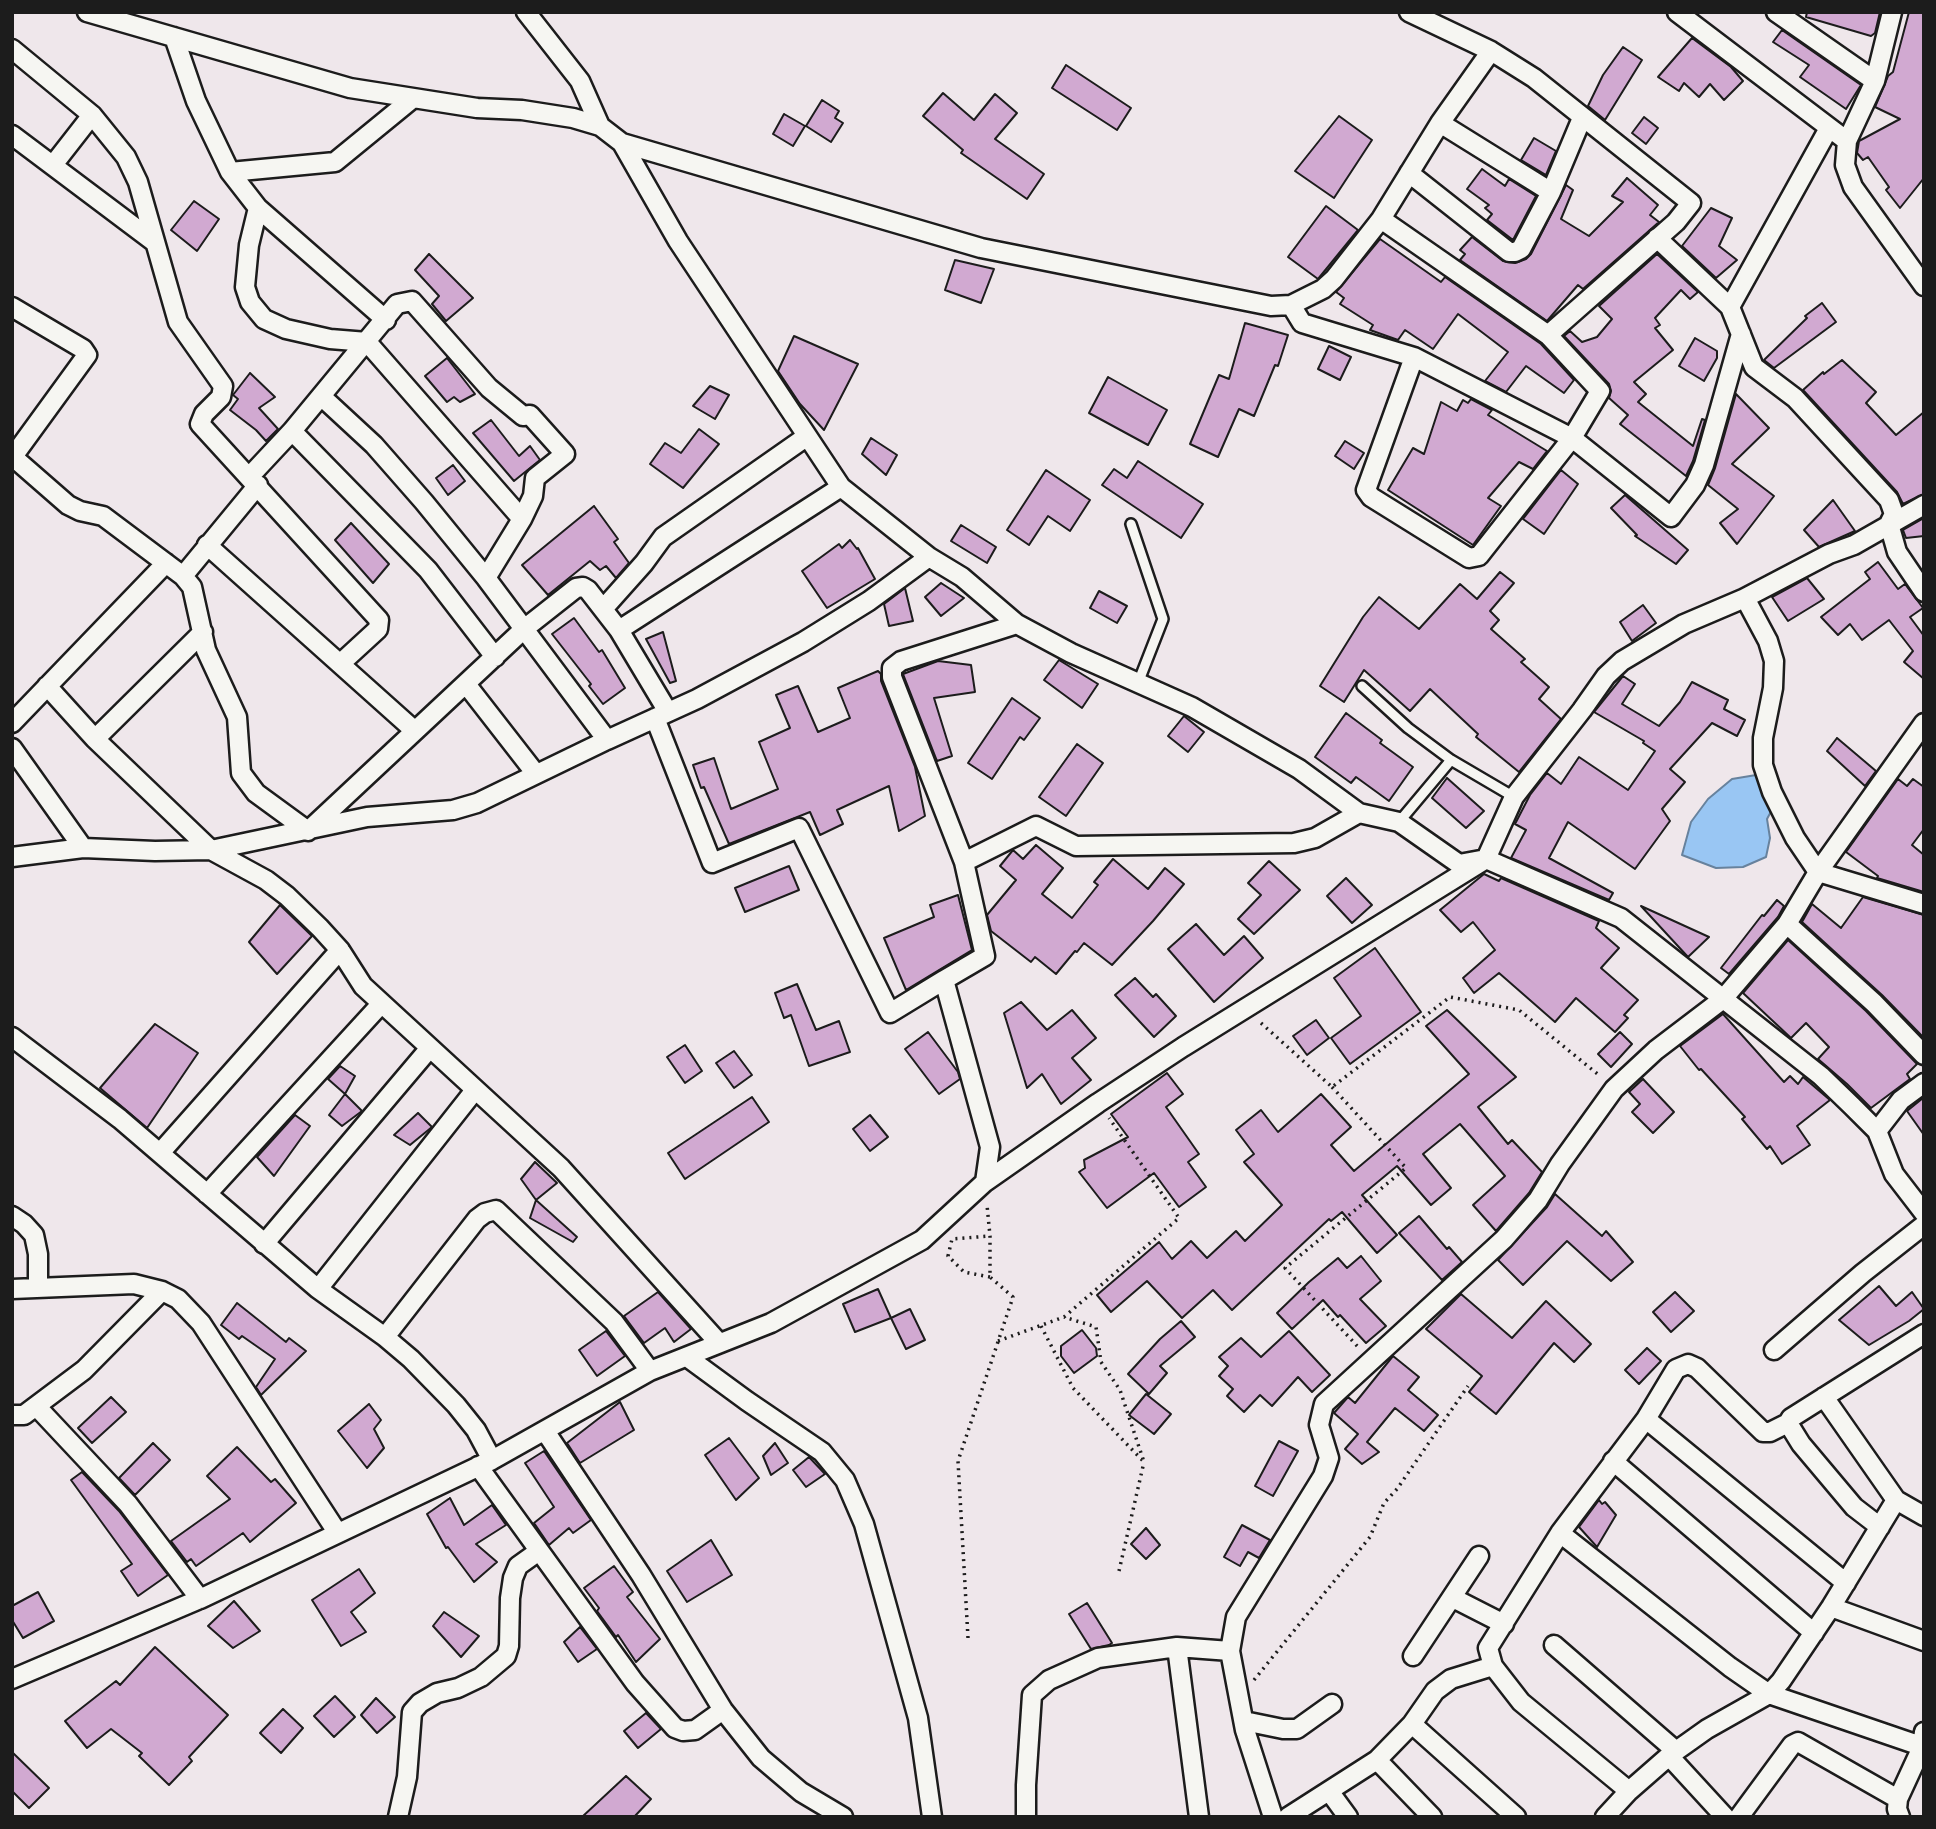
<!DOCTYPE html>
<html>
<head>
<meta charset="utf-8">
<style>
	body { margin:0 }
	#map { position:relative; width:1936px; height:1829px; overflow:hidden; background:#efe7eb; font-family:"Shantell Sans",sans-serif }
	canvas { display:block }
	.frame { position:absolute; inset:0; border:14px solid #1c1c1c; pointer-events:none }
</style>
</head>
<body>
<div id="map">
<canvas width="1936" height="1829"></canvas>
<div class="frame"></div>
</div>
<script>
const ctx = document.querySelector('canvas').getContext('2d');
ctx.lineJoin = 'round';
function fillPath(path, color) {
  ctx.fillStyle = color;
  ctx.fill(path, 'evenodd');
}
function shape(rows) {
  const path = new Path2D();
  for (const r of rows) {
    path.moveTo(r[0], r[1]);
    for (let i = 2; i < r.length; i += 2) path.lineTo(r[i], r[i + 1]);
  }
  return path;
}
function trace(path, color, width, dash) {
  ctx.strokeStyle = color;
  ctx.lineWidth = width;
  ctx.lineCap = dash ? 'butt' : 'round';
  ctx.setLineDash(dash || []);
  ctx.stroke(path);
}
const water = shape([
	[1756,775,1771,777,1774,806,1767,819,1770,838,1766,857,1743,867,1716,868,1682,855,1691,822,1708,799,1732,779,1756,775]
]);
fillPath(water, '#99c6f3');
trace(water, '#67829d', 2);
const building = shape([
	[1807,12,1880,12,1875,33,1871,36,1806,17,1807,12],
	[1909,12,1924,12,1924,178,1900,208,1886,190,1889,187,1868,157,1863,160,1857,153,1859,141,1900,119,1875,107,1888,76,1893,72,1909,12],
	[1782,30,1861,85,1846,109,1800,77,1809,65,1773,42,1782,30],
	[1692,38,1731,67,1743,81,1724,100,1710,84,1699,97,1684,83,1679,91,1658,77,1692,38],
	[1623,47,1642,60,1605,120,1588,106,1603,75,1623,47],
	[1066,65,1131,108,1117,130,1052,88,1066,65],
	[943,93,974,120,995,94,1017,113,995,139,1044,174,1027,199,961,153,963,150,923,116,943,93],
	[822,100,839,111,835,118,843,123,831,142,806,126,822,100],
	[784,114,805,126,793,146,773,134,784,114],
	[1339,116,1372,140,1334,198,1295,171,1339,116],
	[1644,117,1658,128,1646,144,1632,133,1644,117],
	[1534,138,1556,151,1546,175,1521,160,1534,138],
	[1482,169,1505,186,1509,179,1536,196,1513,240,1487,220,1492,214,1485,208,1489,205,1467,189,1482,169],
	[1627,178,1658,205,1650,215,1659,222,1583,289,1578,285,1547,321,1460,260,1465,254,1460,250,1472,237,1503,261,1515,263,1526,259,1531,254,1566,185,1573,190,1561,219,1589,236,1623,202,1612,196,1627,178],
	[194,201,219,219,197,251,171,230,194,201],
	[1326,206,1358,230,1318,279,1288,257,1326,206],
	[1711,208,1732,218,1719,246,1737,260,1716,278,1682,246,1711,208],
	[1380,239,1441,282,1445,277,1541,344,1574,380,1564,393,1526,366,1506,392,1485,381,1508,352,1458,314,1433,349,1405,330,1398,340,1370,330,1373,325,1340,304,1344,298,1336,292,1380,239],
	[429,254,473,298,446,321,432,304,439,296,415,270,429,254],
	[1657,254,1698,292,1690,299,1681,290,1655,318,1660,325,1655,328,1673,350,1634,382,1646,394,1638,402,1693,446,1702,419,1705,420,1693,461,1686,476,1620,424,1628,415,1609,398,1611,391,1609,384,1564,336,1570,331,1582,342,1597,337,1612,319,1599,306,1657,254],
	[955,260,994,269,981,303,945,290,955,260],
	[1822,303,1836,322,1774,368,1764,360,1807,318,1805,316,1822,303],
	[1245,323,1288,335,1278,366,1275,365,1254,416,1239,409,1218,457,1190,444,1219,375,1229,379,1245,323],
	[794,336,858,364,824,430,800,404,778,371,794,336],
	[1695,338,1717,351,1717,358,1704,381,1679,366,1695,338],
	[1329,346,1351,357,1340,380,1318,369,1329,346],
	[447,358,475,394,460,402,454,397,447,402,425,376,447,358],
	[1842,360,1876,392,1866,403,1896,435,1924,412,1924,494,1903,504,1897,492,1803,390,1823,372,1824,374,1842,360],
	[250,373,275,397,259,408,278,429,266,441,256,430,230,410,238,399,233,395,250,373],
	[1108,377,1167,410,1148,445,1089,413,1108,377],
	[710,386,729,395,715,419,693,406,710,386],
	[1736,394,1769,428,1732,464,1774,496,1737,544,1720,523,1738,509,1708,485,1715,468,1736,394],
	[1471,399,1492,410,1488,415,1547,451,1533,469,1519,462,1488,498,1501,506,1473,545,1388,490,1413,448,1424,454,1441,402,1457,411,1463,400,1468,403,1471,399],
	[491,420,519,456,530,446,540,460,514,481,473,433,491,420],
	[699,429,719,444,683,488,650,464,665,443,681,453,699,429],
	[871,438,897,455,886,475,862,454,871,438],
	[1345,441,1364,453,1354,469,1335,456,1345,441],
	[1138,461,1203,504,1181,538,1102,485,1114,469,1127,478,1138,461],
	[453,465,465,481,448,495,436,478,453,465],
	[1046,470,1090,500,1070,531,1048,516,1029,545,1007,530,1046,470],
	[1561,470,1578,484,1544,534,1523,519,1561,470],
	[1625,495,1688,550,1676,564,1635,536,1637,535,1611,508,1625,495],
	[1833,500,1855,531,1819,547,1804,530,1833,500],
	[594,506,618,539,614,542,629,563,616,578,606,566,600,570,590,561,548,595,522,565,594,506],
	[1924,518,1924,536,1906,538,1903,530,1924,518],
	[351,523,389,564,373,583,335,540,351,523],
	[961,525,996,547,987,563,951,541,961,525],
	[850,540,857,549,858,548,875,579,827,608,802,571,839,544,842,548,850,540],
	[1878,562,1898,589,1905,584,1923,608,1910,617,1924,636,1924,679,1904,662,1913,651,1889,620,1862,640,1850,624,1838,635,1821,617,1870,579,1865,572,1878,562],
	[1500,572,1514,583,1490,611,1499,620,1491,629,1525,659,1521,662,1549,687,1539,699,1561,719,1519,772,1476,737,1478,734,1430,689,1410,711,1364,670,1344,702,1320,686,1363,617,1379,597,1419,629,1460,584,1477,599,1500,572],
	[1807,578,1824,599,1788,621,1772,597,1807,578],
	[941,583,964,598,941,616,925,597,941,583],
	[905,588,913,621,889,626,884,604,905,588],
	[1099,591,1127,606,1117,623,1090,608,1099,591],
	[1643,605,1656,623,1632,641,1620,622,1643,605],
	[574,618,599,652,602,650,625,688,603,704,589,686,591,684,552,634,574,618],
	[663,632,676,681,670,683,646,639,663,632],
	[1059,660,1098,684,1082,708,1044,680,1059,660],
	[938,661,971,665,975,692,934,698,952,756,937,761,903,674,938,661],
	[878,671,881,674,881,681,915,767,925,816,899,831,889,786,837,810,843,824,820,835,810,812,729,844,704,787,701,788,693,765,714,758,731,809,778,789,759,742,790,728,776,695,798,686,818,732,850,718,838,688,878,671],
	[1623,676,1635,684,1622,704,1659,726,1680,702,1692,682,1728,700,1724,709,1745,720,1737,736,1712,723,1670,769,1685,782,1662,809,1670,821,1635,869,1568,822,1549,858,1613,893,1609,900,1511,858,1526,830,1515,824,1530,795,1547,773,1561,784,1579,757,1628,790,1655,751,1643,743,1644,741,1594,712,1623,676],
	[1012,698,1040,718,1024,740,1020,737,992,779,968,763,1012,698],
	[1346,713,1382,740,1380,743,1413,767,1389,801,1356,777,1351,783,1315,757,1346,713],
	[1184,716,1204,732,1188,752,1168,736,1184,716],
	[1837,738,1876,771,1865,786,1827,751,1837,738],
	[1077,744,1103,763,1066,816,1039,797,1077,744],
	[1447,778,1484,811,1466,828,1432,798,1447,778],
	[1898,779,1907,786,1913,779,1924,787,1924,829,1912,845,1924,855,1924,892,1877,878,1878,876,1846,852,1898,779],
	[1036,845,1063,868,1042,894,1072,918,1098,885,1094,882,1113,859,1148,889,1165,868,1184,884,1153,921,1112,965,1084,943,1077,952,1075,951,1056,974,1035,957,1031,962,991,931,987,915,1016,880,1000,866,1013,850,1023,859,1036,845],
	[1269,861,1300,890,1254,934,1238,919,1261,895,1248,883,1269,861],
	[789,866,799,890,745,912,735,888,789,866],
	[1484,874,1499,881,1501,878,1599,921,1596,928,1619,948,1601,968,1638,1000,1624,1015,1628,1018,1615,1032,1576,998,1555,1022,1499,973,1474,993,1463,978,1495,950,1473,922,1461,932,1440,910,1484,874],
	[1346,878,1372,905,1352,923,1327,896,1346,878],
	[958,895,972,950,906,990,884,938,934,917,930,905,958,895],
	[1863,897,1924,915,1924,1038,1882,995,1802,922,1812,904,1841,928,1863,897],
	[1777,900,1784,906,1778,917,1729,974,1721,968,1762,915,1764,916,1777,900],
	[280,905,312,936,277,974,249,942,280,905],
	[1641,906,1709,937,1688,957,1641,906],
	[1196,924,1224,955,1244,936,1263,958,1214,1002,1168,949,1196,924],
	[1788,940,1866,1011,1917,1064,1907,1074,1910,1079,1871,1108,1847,1084,1818,1059,1829,1047,1806,1023,1791,1038,1743,993,1788,940],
	[1375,948,1421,1012,1350,1064,1331,1038,1361,1016,1334,978,1375,948],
	[1135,978,1153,997,1156,994,1176,1016,1154,1037,1115,995,1135,978],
	[797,984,816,1030,839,1021,850,1052,809,1066,791,1015,784,1018,775,993,797,984],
	[1021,1002,1047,1030,1072,1010,1096,1038,1072,1058,1091,1080,1061,1104,1042,1074,1027,1088,1004,1013,1021,1002],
	[1447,1010,1516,1077,1478,1107,1508,1144,1512,1140,1542,1172,1529,1193,1496,1231,1473,1205,1505,1176,1460,1124,1423,1154,1451,1188,1431,1205,1397,1166,1362,1195,1397,1235,1377,1253,1342,1212,1331,1221,1329,1219,1232,1310,1213,1290,1182,1318,1147,1281,1111,1312,1097,1295,1159,1242,1172,1259,1191,1241,1207,1258,1236,1231,1245,1241,1282,1205,1244,1162,1254,1154,1236,1130,1261,1110,1278,1132,1321,1094,1351,1127,1331,1145,1354,1171,1469,1074,1426,1026,1447,1010],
	[1723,1014,1784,1082,1790,1076,1798,1084,1803,1077,1830,1100,1797,1126,1810,1145,1782,1164,1770,1146,1767,1149,1742,1119,1745,1117,1701,1069,1699,1070,1680,1046,1723,1014],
	[1316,1020,1329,1038,1307,1055,1293,1036,1316,1020],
	[155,1024,198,1053,147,1128,100,1088,155,1024],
	[928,1032,958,1072,960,1079,939,1094,905,1049,928,1032],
	[1620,1032,1632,1044,1611,1067,1598,1054,1620,1032],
	[685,1045,702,1071,685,1083,667,1057,685,1045],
	[734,1051,752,1075,734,1088,716,1063,734,1051],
	[340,1066,355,1076,345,1094,328,1079,340,1066],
	[1167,1073,1183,1094,1166,1107,1199,1154,1188,1162,1206,1187,1179,1207,1154,1173,1107,1208,1079,1172,1085,1168,1084,1160,1128,1137,1111,1114,1167,1073],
	[1643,1079,1674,1112,1653,1133,1632,1112,1640,1104,1629,1092,1643,1079],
	[345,1094,362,1111,342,1126,329,1115,345,1094],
	[752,1097,769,1122,685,1179,668,1153,752,1097],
	[1923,1098,1924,1098,1924,1135,1907,1111,1923,1098],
	[418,1113,432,1127,410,1145,394,1135,418,1113],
	[295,1115,310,1126,274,1176,257,1157,295,1115],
	[870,1115,888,1137,870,1151,853,1129,870,1115],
	[535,1162,557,1183,536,1200,521,1179,535,1162],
	[1555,1194,1602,1236,1606,1231,1633,1262,1611,1281,1567,1241,1523,1285,1498,1260,1547,1207,1555,1194],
	[536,1200,577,1237,573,1242,530,1218,536,1200],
	[1419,1216,1447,1249,1449,1247,1462,1262,1442,1280,1399,1233,1419,1216],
	[1361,1256,1381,1281,1360,1299,1386,1326,1366,1343,1340,1315,1338,1317,1323,1300,1292,1329,1277,1313,1309,1282,1338,1258,1347,1268,1361,1256],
	[1879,1286,1896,1306,1912,1292,1924,1309,1909,1321,1869,1345,1839,1320,1879,1286],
	[878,1289,891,1318,855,1332,843,1304,878,1289],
	[658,1292,691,1329,674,1342,665,1328,644,1343,624,1316,658,1292],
	[1675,1292,1694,1311,1671,1332,1653,1312,1675,1292],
	[1461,1294,1512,1338,1546,1301,1591,1344,1574,1362,1554,1343,1496,1414,1469,1392,1482,1376,1426,1329,1461,1294],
	[237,1303,286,1342,289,1338,306,1351,261,1395,256,1387,275,1359,242,1336,239,1339,221,1325,237,1303],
	[910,1309,925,1340,906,1349,891,1318,910,1309],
	[1181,1321,1195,1337,1160,1366,1167,1373,1149,1394,1128,1374,1160,1339,1181,1321],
	[1082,1330,1096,1348,1097,1356,1074,1373,1061,1356,1061,1346,1082,1330],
	[606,1331,625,1356,597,1376,579,1350,606,1331],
	[1289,1331,1330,1375,1312,1392,1298,1377,1272,1406,1260,1395,1244,1412,1227,1396,1233,1389,1219,1376,1228,1366,1219,1357,1241,1338,1261,1357,1289,1331],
	[1647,1348,1661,1361,1639,1384,1625,1370,1647,1348],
	[1393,1356,1419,1377,1408,1390,1438,1415,1424,1431,1395,1408,1367,1442,1379,1452,1362,1464,1345,1449,1358,1434,1334,1413,1348,1397,1355,1403,1393,1356],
	[1146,1394,1171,1414,1154,1434,1129,1415,1146,1394],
	[111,1397,126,1412,92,1443,78,1428,111,1397],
	[620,1402,634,1430,580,1463,567,1443,620,1402],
	[369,1404,381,1420,374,1429,384,1448,367,1468,338,1431,369,1404],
	[729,1438,759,1478,736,1500,705,1455,729,1438],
	[1279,1441,1298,1451,1273,1496,1255,1486,1279,1441],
	[153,1443,170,1460,135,1495,119,1478,153,1443],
	[775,1443,788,1463,771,1475,763,1456,775,1443],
	[237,1447,271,1482,275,1479,296,1503,250,1542,243,1533,196,1566,191,1559,187,1562,171,1541,230,1499,207,1476,237,1447],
	[544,1451,591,1520,573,1533,569,1528,549,1545,534,1523,554,1507,525,1463,544,1451],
	[809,1457,825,1474,806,1487,793,1470,809,1457],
	[82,1472,119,1511,168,1575,138,1596,121,1571,132,1564,71,1480,82,1472],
	[450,1498,464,1525,492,1505,506,1525,476,1544,497,1562,474,1582,448,1547,446,1548,427,1514,450,1498],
	[1599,1500,1602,1504,1605,1502,1616,1515,1597,1547,1579,1527,1599,1500],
	[1242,1525,1270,1540,1259,1558,1248,1552,1240,1566,1224,1557,1242,1525],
	[1146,1528,1160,1545,1146,1559,1131,1544,1146,1528],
	[711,1540,732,1575,687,1602,667,1571,711,1540],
	[614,1566,633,1592,627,1597,660,1639,636,1662,618,1635,616,1637,597,1611,599,1608,584,1588,614,1566],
	[359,1569,375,1593,351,1612,366,1632,341,1646,312,1600,359,1569],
	[38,1592,54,1621,23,1638,12,1620,12,1606,38,1592],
	[234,1601,260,1631,233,1648,208,1626,234,1601],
	[1087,1603,1112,1643,1109,1645,1091,1649,1069,1614,1087,1603],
	[444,1612,479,1636,461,1657,433,1626,444,1612],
	[580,1627,597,1649,578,1662,564,1642,580,1627],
	[155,1647,228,1715,189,1757,192,1761,169,1785,139,1756,142,1753,111,1729,87,1748,65,1721,116,1681,120,1685,155,1647],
	[335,1696,355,1717,334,1737,314,1716,335,1696],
	[376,1698,395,1717,377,1733,361,1715,376,1698],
	[283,1709,303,1728,281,1753,260,1733,283,1709],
	[646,1713,661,1729,638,1748,624,1731,646,1713],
	[12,1752,49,1788,29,1808,12,1791,12,1752],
	[626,1776,651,1799,634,1817,582,1817,626,1776]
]);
fillPath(building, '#d1a9d1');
trace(building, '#1c1c1c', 2);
const service = shape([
	[1131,524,1163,619,1138,683],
	[1362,686,1408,728,1451,760,1514,797],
	[1399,822,1451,760]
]);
const minor = shape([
	[87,12,350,88,477,108,522,110,573,118,600,126,622,143,678,241,841,487,929,557,962,577,1017,624,1071,653,1192,707,1299,769,1359,813,1399,822,1459,864,1486,859,1621,918,1821,1076,1852,1106,1877,1131,1894,1174,1924,1213],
	[526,12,580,81,600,126],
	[1409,12,1491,51,1534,78,1691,203,1676,222,1548,335],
	[1677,12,1847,141],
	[1776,12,1875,81],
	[1892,12,1875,81,1847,141,1845,165,1853,187,1924,286],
	[174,37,196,101,230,172,258,208,386,320],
	[12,49,92,115,126,157,138,182,178,322,223,386,221,397,204,414,200,424,379,620,378,629,341,663],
	[1440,123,1551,192],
	[12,135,153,241],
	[622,143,981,248,1271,306,1291,305,1323,289,1334,279,1381,219,1440,123,1491,51],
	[53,165,92,115],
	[230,172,335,162,412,99],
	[1409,173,1509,252,1515,252,1521,249,1551,192,1582,118],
	[258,208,249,245,245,287,250,302,264,319,286,329,330,339,367,342,522,519],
	[1381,219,1548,335,1600,391,1572,438,1479,556,1469,558,1371,497,1366,490,1414,357],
	[1657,238,1730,307,1754,367,1795,398,1889,500,1894,514,1889,524,1897,552,1924,592],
	[1291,305,1302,323,1414,357,1572,438,1671,517,1695,485,1704,465,1741,334],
	[12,307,83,349,87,355,12,458],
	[1730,307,1829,128],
	[321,396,374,445,424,502,486,578,607,740],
	[292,431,428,570,495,657],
	[13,457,68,505,80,511,103,516,183,576,192,587,206,650,237,717,241,773,256,793,308,831,524,629,576,588,583,587,588,590,619,630,668,712],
	[250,476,292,431,397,304,412,301,489,388,523,416,530,415,565,454,535,478,533,496,522,519,486,578],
	[207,545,415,731],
	[183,576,258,485],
	[1745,598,1768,641,1774,661,1773,688,1763,738,1763,765,1772,792,1795,838,1818,872,1924,904],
	[603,609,644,563,663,537,806,437],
	[619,630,841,487],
	[466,684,536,774],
	[47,686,95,739,211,850,266,880,287,896,320,928,340,950,363,986,561,1168,719,1343],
	[655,718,712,863,799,828,890,1013,944,980],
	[12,723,166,563],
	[95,739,203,632],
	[12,748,83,848],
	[12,857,83,848,155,851,211,850,367,817,453,810,477,803,607,740,697,699,803,642,869,601,929,557],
	[964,862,1036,826,1076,846,1294,843,1315,838,1359,813],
	[1787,924,1874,1003,1924,1055],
	[12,1037,120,1119,318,1289,385,1337,411,1359,456,1405,476,1430,492,1460],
	[1877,1131,1901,1100,1924,1083],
	[160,1153,340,950],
	[985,1182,990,1147,944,980,985,956,964,862,892,677,892,668,901,661,1017,624],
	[207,1194,381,1004],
	[12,1216,24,1224,34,1235,38,1254,38,1288],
	[264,1244,429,1049],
	[12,1289,134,1284,162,1291,178,1299,201,1323,337,1532],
	[318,1289,475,1090],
	[385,1337,477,1219,485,1213,496,1210,614,1322,650,1371],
	[1774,1350,1863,1273,1924,1225],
	[687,1357,747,1401,822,1452,845,1480,864,1524,918,1718,932,1817],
	[1824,1397,1896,1500],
	[37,1407,128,1504,200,1599],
	[12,1415,24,1415,84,1370,162,1291],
	[1646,1419,1676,1369,1688,1364,1697,1368,1763,1432,1770,1432,1788,1423],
	[545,1431,641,1575,723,1710,761,1758,801,1792,843,1817],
	[1613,1461,1814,1633],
	[478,1466,635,1683,675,1728,683,1731,695,1730,723,1710],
	[1880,1527,1854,1507,1801,1444,1788,1423,1791,1418,1924,1334],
	[1560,1533,1730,1667,1769,1694,1924,1747],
	[1453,1598,1504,1624],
	[1831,1607,1924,1641],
	[1554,1645,1676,1751],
	[1413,1656,1479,1556],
	[12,1679,200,1599,492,1460,650,1371,771,1323,922,1240,985,1182,1098,1103,1183,1047,1486,859,1514,797,1582,710,1606,676,1622,661,1684,624,1745,598,1829,554,1854,545,1924,505],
	[1244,1721,1283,1729,1297,1729,1332,1704],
	[1412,1724,1516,1817],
	[1669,1756,1725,1817],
	[1377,1760,1432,1817],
	[1329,1791,1348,1817],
	[1629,1791,1669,1756,1707,1729,1769,1694,1781,1681,1831,1607,1896,1500,1924,1516],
	[398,1817,407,1777,412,1712,420,1703,437,1693,458,1688,481,1677,506,1656,509,1646,510,1598,513,1578,518,1566,539,1551],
	[1026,1817,1026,1785,1032,1695,1049,1680,1098,1658,1177,1647],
	[1199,1817,1177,1647,1230,1651],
	[1273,1817,1245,1730,1230,1651,1236,1617,1323,1476,1329,1458,1319,1425,1324,1404,1504,1239,1538,1200,1560,1164,1614,1089,1656,1050,1723,999,1787,924,1818,872,1924,723],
	[1288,1817,1377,1760,1412,1724,1435,1691,1451,1679,1493,1666],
	[1605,1817,1629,1791,1521,1702,1493,1666,1488,1648,1560,1533,1646,1419,1846,1583],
	[1739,1817,1792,1745,1798,1742,1898,1799],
	[1900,1817,1897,1809,1898,1799,1922,1747,1924,1732]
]);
trace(service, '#1c1c1c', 14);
trace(minor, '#1c1c1c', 23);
trace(shape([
	[1261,1023,1332,1087,1450,997,1519,1010,1600,1076],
	[1332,1087,1406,1168,1285,1268,1359,1348],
	[990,1277,964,1272,948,1256,952,1239,990,1236],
	[1041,1326,1073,1388,1144,1462,1120,1390,1101,1362,1096,1327,1064,1317],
	[998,1341,1064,1317,1179,1218,1109,1118],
	[1119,1571,1144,1462],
	[968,1638,958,1461,1013,1297,990,1277,990,1236,987,1205],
	[1254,1680,1370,1537,1384,1503,1397,1489,1468,1386]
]), '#1c1c1c', 3.5, [2, 5]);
trace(service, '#f6f6f2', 9);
trace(minor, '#f6f6f2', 18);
</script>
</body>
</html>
